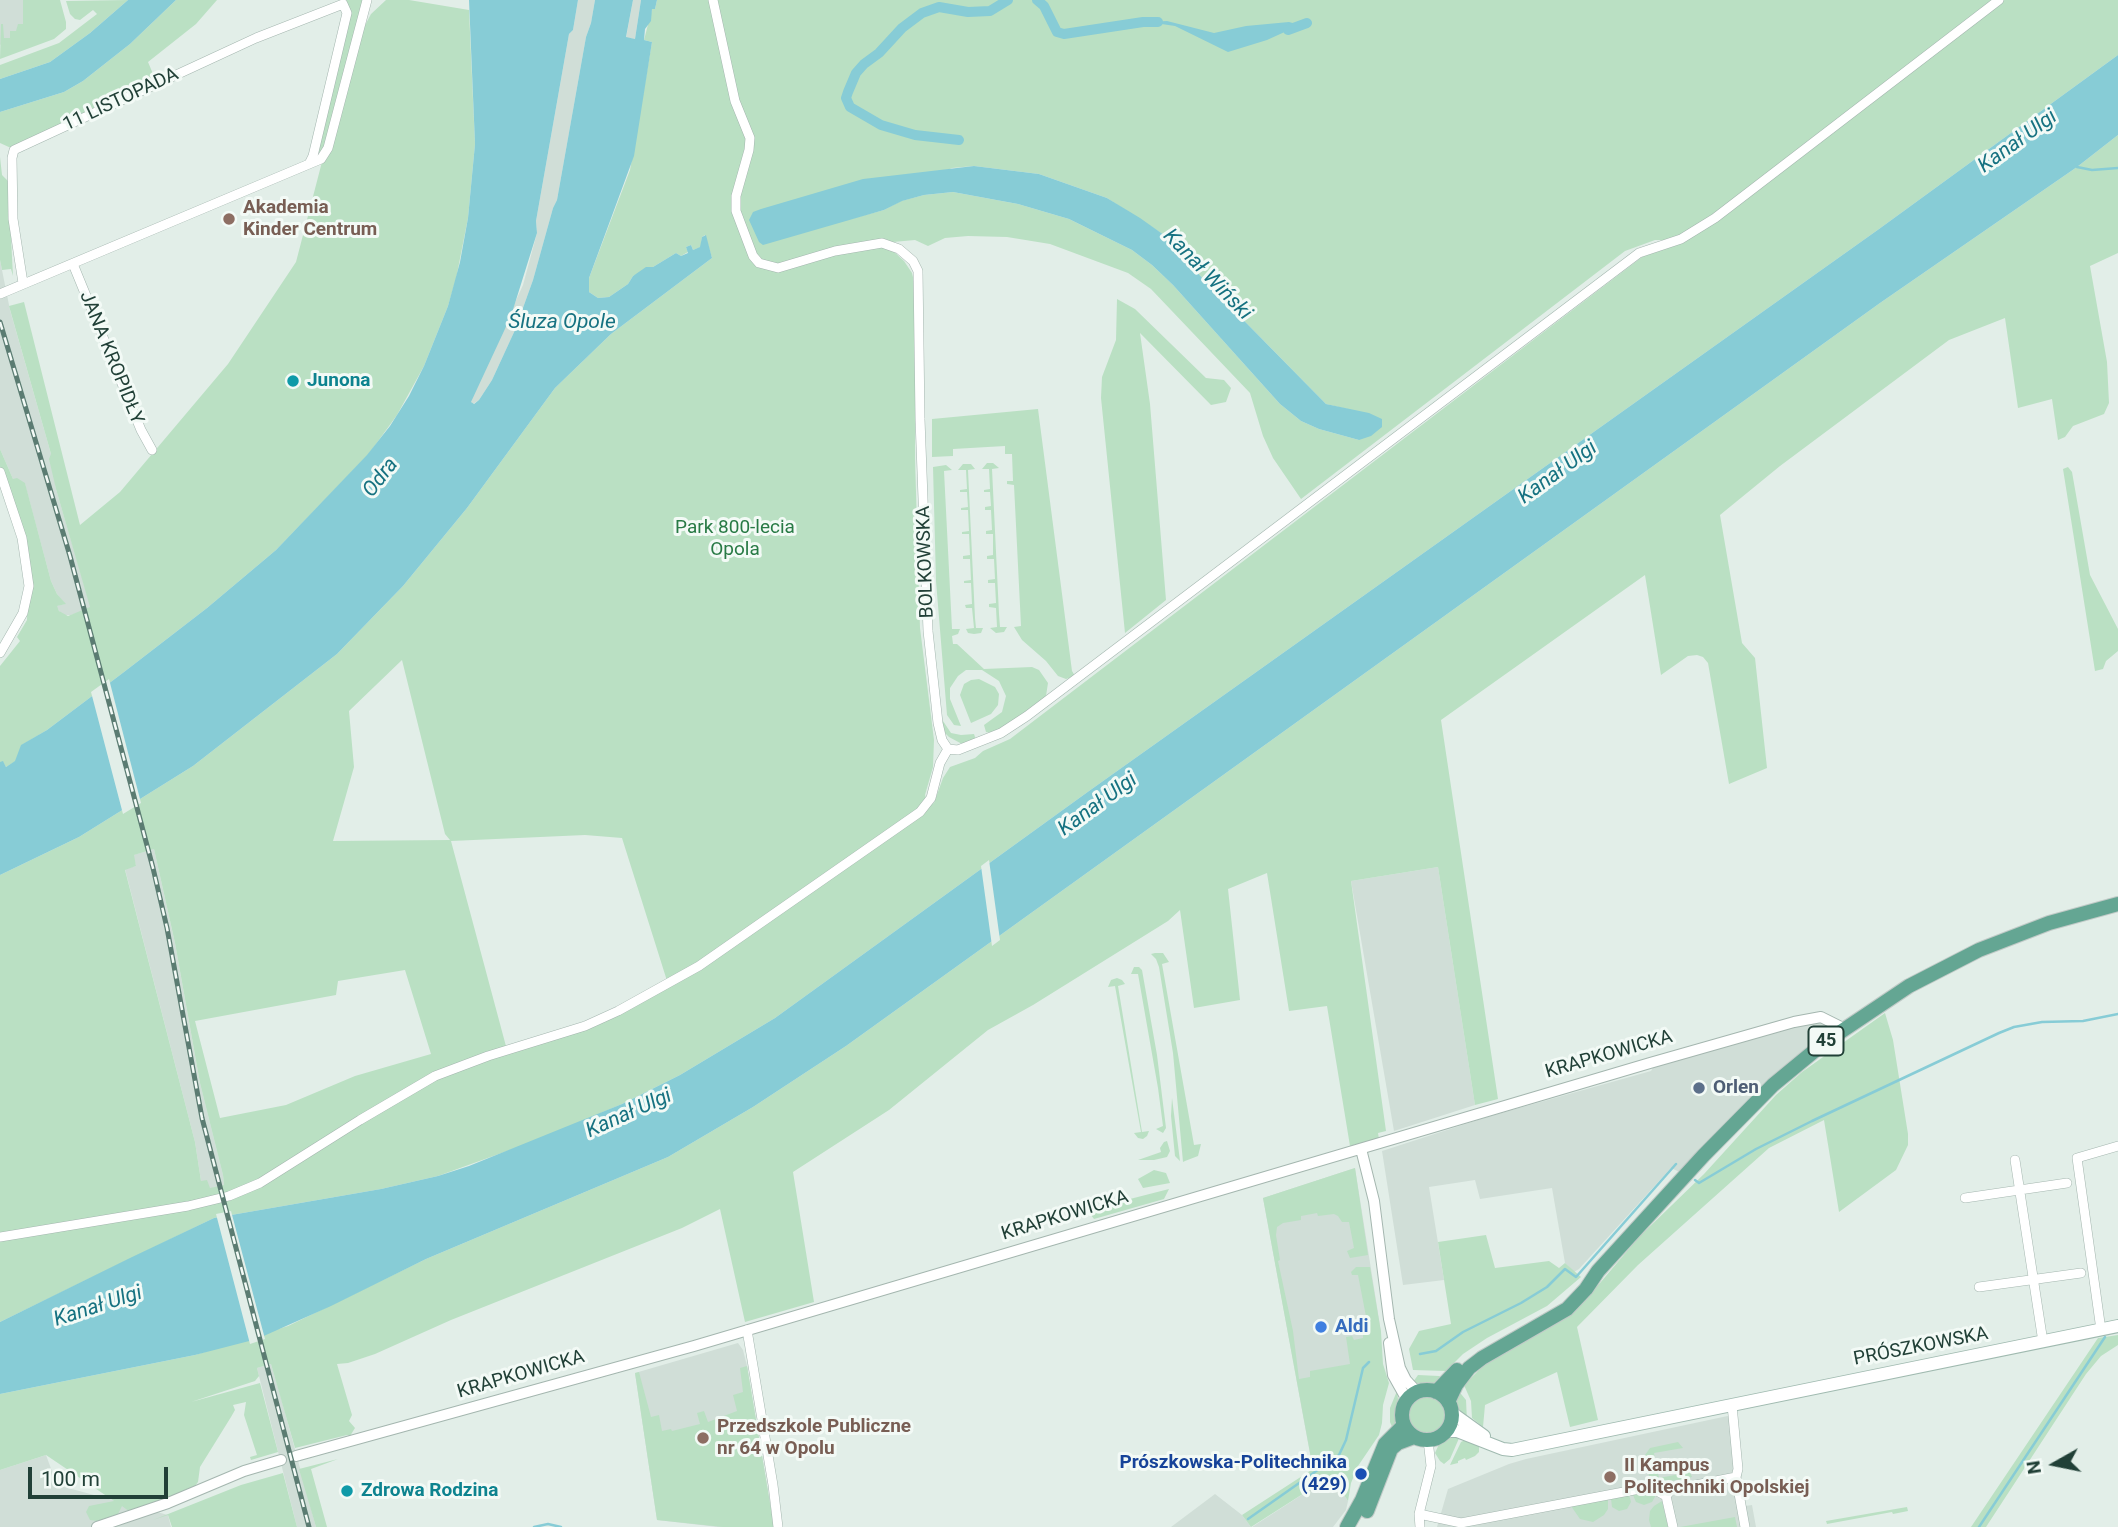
<!DOCTYPE html>
<html>
<head>
<meta charset="utf-8">
<style>
	body { margin:0 }
	#map { position:relative; width:2118px; height:1527px; overflow:hidden; background:#e2eee8; font-family:Roboto,sans-serif }
	canvas { display:block }
	.north { position:absolute; left:2020px; top:1429px; width:70px; height:70px; -webkit-text-stroke:5px #f3faf6; paint-order:stroke; rotate:261deg; font-size:19px; font-weight:700; line-height:28px; text-align:center; color:#214037 }
	.north::after { content:''; display:block; margin:auto; width:24px; height:32px; background:#214037; clip-path:polygon(50% 0,100% 100%,50% 72%,0 100%) }
	.scale { position:absolute; left:28px; top:1467px; width:140px; height:32px; box-sizing:border-box; border:4px solid #214037; border-top:0; padding-left:9px; font-size:21px; line-height:24px; white-space:nowrap; color:#214037; -webkit-text-stroke:5px #f3faf6; paint-order:stroke }
</style>
</head>
<body>
<div id="map">
<canvas width="2118" height="1527"></canvas>
<div class="north">N</div>
<div class="scale">100 m</div>
</div>
<script>
const ctx = document.querySelector('canvas').getContext('2d');
ctx.lineJoin = 'round';
function fillPath(path, color) {
  ctx.fillStyle = color;
  ctx.fill(path, 'evenodd');
}
function shape(rows) {
  const path = new Path2D();
  for (const r of rows) {
    if (r.length === 3) {
      path.moveTo(r[0] + r[2], r[1]);
      path.arc(r[0], r[1], r[2], 0, 2 * Math.PI);
      continue;
    }
    path.moveTo(r[0], r[1]);
    for (let i = 2; i < r.length; i += 2) path.lineTo(r[i], r[i + 1]);
  }
  return path;
}
function trace(path, color, width, dash) {
  ctx.strokeStyle = color;
  ctx.lineWidth = width;
  ctx.lineCap = dash ? 'butt' : 'round';
  ctx.setLineDash(dash || []);
  ctx.stroke(path);
}
function write(font, color, halo, rows, align = 'center') {
  ctx.font = font + ' Roboto,sans-serif';
  ctx.lineWidth = 6;
  ctx.setLineDash([]);
  ctx.textBaseline = 'middle';
  ctx.strokeStyle = halo;
  ctx.fillStyle = color;
  for (const [text, x, y, turn = 0] of rows) {
    ctx.save();
    ctx.translate(x, y);
    ctx.rotate((+turn || 0) * Math.PI / 180);
    ctx.textAlign = isNaN(turn) ? turn : align;
    if (halo) ctx.strokeText(text, 0, 0);
    ctx.fillText(text, 0, 0);
    ctx.restore();
  }
}
fillPath(shape([
	[0,0,55,0,55,11,0,45],
	[578,0,595,0,591,23,586,37,557,200,553,208,533,280,515,330,492,380,479,400,473,404,471,402,472,396,523,285,537,233,536,221,569,34,573,30],
	[633,0,641,0,635,39,626,38],
	[0,260,10,310,51,454,56,489,91,608,71,615,62,615,56,606,65,604,57,594,51,581,25,484,13,479,0,449],
	[154,849,175,943,200,1083,223,1175,224,1185,209,1189,201,1181,195,1142,125,869,136,866,133,855],
	[1438,867,1475,1105,1394,1131,1351,881],
	[1813,1018,1843,1028,1686,1175,1671,1168,1579,1269,1574,1272,1565,1263,1552,1188,1480,1199,1475,1180,1429,1187,1444,1280,1403,1285,1382,1151,1487,1117,1651,1071,1657,1061],
	[1355,1168,1381,1332,1313,1470,1263,1198],
	[738,1343,743,1350,747,1366,774,1527,718,1527,657,1520,635,1373],
	[271,1364,280,1394,316,1527,297,1527,257,1368],
	[1737,1414,1743,1495,1745,1506,1752,1505,1756,1527,1437,1527,1448,1489,1509,1464,1526,1459],
	[46,1455,57,1485,168,1515,171,1527,0,1527,0,1470],
	[1331,1476,1348,1501,1346,1510,1333,1527,1252,1527],
	[1215,1494,1242,1515,1251,1527,1171,1527]
]), '#d0ded7');
fillPath(shape([
	[23,0,60,0,66,22,66,29,54,39,0,59,1,24,3,24,4,38,10,38,10,31,16,31,18,24,23,24],
	[128,0,90,33,50,62,0,79,0,65,59,43,97,14,93,10,80,20,75,19,70,14,66,1],
	[176,0,217,0,196,24,148,62,156,81,11,148,0,143,0,112,64,92,83,81,130,44],
	[347,0,362,0,361,33,371,14,386,0,409,0,469,10,475,144,468,218,456,279,448,306,424,366,397,415,368,455,276,550,207,608,124,672,47,730,22,745,16,761,6,767,3,762,0,762,0,666,20,641,17,637,27,620,28,570,0,472,0,449,13,479,17,478,25,483,51,581,57,594,66,604,57,606,59,611,68,616,90,607,56,489,49,459,51,454,9,306,24,302,80,525,120,492,228,364,296,262,323,158,309,164,347,13,343,4],
	[657,0,2118,0,2118,55,1879,229,1089,791,775,1018,680,1075,622,1104,532,1142,438,1176,381,1189,214,1218,0,1322,0,875,79,837,193,766,337,654,403,586,467,508,555,388,611,334,712,258,705,235,702,237,701,247,693,250,691,245,686,247,688,252,681,256,676,253,653,267,633,276,628,284,609,297,598,298,589,292,589,278,630,170,652,42,644,40,652,9,655,9],
	[974,166,1039,174,1107,198,1164,235,1204,280,1326,404,1347,409,1359,440,1319,429,1301,421,1280,404,1173,285,1152,265,1132,250,1069,219,1018,204,953,192,924,195,901,201,884,210,839,222,952,168],
	[968,236,1007,237,1050,244,1128,273,1151,289,1250,393,1263,436,1273,458,1301,499,1625,251,1655,240,1668,240,1646,254,1010,739,983,751,975,758,950,767,943,778,934,803,928,805,925,795,933,767,934,740,920,628,915,458,916,290,912,273,904,261,891,249,893,242,915,240,928,246,945,238],
	[402,660,445,834,450,840,333,841,354,767,349,711],
	[585,835,622,838,668,984,552,1037,507,1050,451,841],
	[154,849,175,943,200,1083,223,1175,224,1185,210,1188,207,1180,201,1181,195,1142,125,870,136,866,134,855],
	[405,970,431,1054,355,1076,286,1105,220,1118,195,1021,336,995,338,981],
	[2118,135,2118,253,2090,266,2107,362,2109,403,2104,414,2073,426,2065,437,2058,440,2052,399,2018,408,2005,318,1949,340,1780,466,1720,515,1742,643,1755,658,1767,768,1729,784,1708,663,1703,657,1697,655,1688,656,1661,675,1645,575,1441,720,1498,1099,1475,1105,1438,867,1351,881,1386,1131,1378,1133,1379,1139,1350,1146,1327,1006,1289,1011,1267,873,1228,889,1240,1000,1194,1008,1180,910,1168,921,1033,1005,988,1030,889,1110,793,1172,814,1302,745,1322,720,1209,682,1228,451,1320,375,1354,348,1363,337,1364,352,1415,349,1421,355,1428,350,1436,347,1435,295,1448,271,1364,257,1368,259,1376,255,1381,191,1402,260,1383,278,1452,251,1460,250,1457,257,1455,244,1415,246,1402,233,1405,235,1410,231,1417,200,1467,198,1482,195,1486,170,1497,130,1512,122,1506,118,1514,97,1521,90,1520,86,1512,89,1506,114,1501,46,1455,0,1470,0,1394,195,1355,288,1326,426,1259,668,1157,753,1107,846,1046,1880,303,2077,167],
	[0,157,2,175,8,181,13,276,11,269,2,270,0,260],
	[1117,299,1135,309,1206,378,1224,380,1231,388,1226,402,1211,405,1140,333,1150,404,1166,600,1125,633,1101,398,1102,377,1116,340],
	[1038,409,1072,671,1075,676,1066,679,1058,676,1046,661,1022,640,1014,627,1021,626,1014,485,1007,484,1007,481,1013,481,1012,454,1005,454,1005,446,953,449,953,456,932,457,932,419],
	[987,463,993,463,999,468,992,469,999,614,1000,627,1007,627,1004,632,996,633,990,628,997,627,996,608,989,607,989,604,996,603,995,583,988,583,988,580,995,579,994,559,987,559,987,556,993,555,993,534,986,534,986,531,992,530,991,510,985,510,985,507,991,506,990,492,984,492,984,490,990,489,989,469,982,469],
	[963,464,971,464,975,469,968,470,975,618,976,628,983,628,981,633,974,634,968,633,966,629,974,628,972,608,966,608,965,605,972,604,971,583,964,583,964,581,971,580,970,559,963,559,963,556,970,555,969,534,962,534,962,532,969,531,968,510,961,510,961,508,968,507,967,492,960,492,960,490,967,489,966,470,958,470],
	[946,465,952,470,944,471,952,629,960,629,958,634,952,636,953,644,957,644,984,669,1032,667,1039,670,1048,683,1046,696,1039,704,998,732,992,733,986,732,984,725,1002,712,1006,696,999,681,982,670,966,670,958,676,950,688,950,699,961,726,954,725,947,715,936,581,933,467],
	[2068,467,2072,472,2090,575,2118,629,2118,651,2106,661,2103,669,2095,671,2063,469],
	[979,679,995,687,999,694,998,705,991,714,971,723,960,695,964,684,971,680],
	[941,718,951,733,961,735,974,734,976,740,962,744,949,737,944,732],
	[1155,953,1163,953,1169,962,1162,964,1194,1145,1201,1144,1198,1156,1185,1161,1183,1162,1173,1053,1159,967,1156,959,1151,954],
	[1134,967,1139,967,1142,970,1157,1055,1166,1128,1163,1133,1156,1129,1163,1126,1158,1088,1138,974,1131,974],
	[1117,978,1122,980,1125,984,1118,986,1142,1132,1149,1131,1147,1136,1143,1139,1138,1138,1134,1133,1141,1132,1115,986,1108,987,1111,980],
	[1885,1013,1893,1040,1908,1134,1908,1145,1896,1170,1839,1212,1824,1120,1769,1148,1638,1265,1577,1327,1598,1420,1570,1427,1557,1372,1485,1405,1483,1427,1472,1418,1471,1401,1464,1385,1484,1365,1566,1317,1600,1283,1639,1237,1704,1174,1776,1095,1802,1072],
	[1172,1098,1180,1161,1175,1156,1171,1116],
	[1167,1141,1170,1151,1167,1157,1154,1160,1138,1160,1161,1152,1160,1148,1164,1142],
	[1355,1168,1368,1255,1350,1258,1347,1251,1354,1248,1349,1222,1342,1222,1338,1216,1334,1214,1318,1216,1317,1213,1301,1216,1301,1220,1283,1223,1277,1227,1276,1235,1280,1260,1278,1261,1293,1331,1299,1379,1310,1377,1310,1371,1350,1364,1346,1337,1352,1336,1354,1340,1363,1338,1363,1334,1369,1332,1358,1275,1352,1275,1351,1272,1356,1267,1370,1267,1381,1332,1383,1364,1389,1383,1383,1405,1382,1423,1379,1435,1358,1466,1351,1483,1348,1501,1331,1476,1251,1527,1242,1515,1313,1469,1263,1198],
	[1154,1170,1166,1173,1170,1183,1143,1188,1138,1179],
	[1169,1189,1164,1199,1094,1219,1087,1210],
	[1486,1235,1495,1268,1549,1261,1559,1268,1565,1263,1581,1277,1547,1306,1487,1338,1463,1354,1446,1371,1413,1370,1409,1349,1419,1331,1451,1324,1438,1242],
	[2118,1335,2118,1345,2101,1356,2086,1374,1986,1527,1971,1527,2098,1338],
	[747,1366,774,1527,723,1527,657,1520,635,1373,639,1372,651,1417,659,1415,662,1431,671,1429,672,1431,700,1424,697,1413,704,1411,708,1422,737,1411,733,1395,743,1392,740,1368],
	[1418,1375,1439,1376,1444,1379,1434,1385,1420,1385,1413,1382],
	[1457,1389,1466,1400,1467,1421,1458,1414,1455,1408,1454,1401],
	[1397,1391,1398,1399,1396,1421,1393,1429,1390,1422,1390,1408],
	[1427,1415,18],
	[1460,1436,1450,1459,1444,1464,1440,1461,1435,1453,1440,1442,1448,1437],
	[1465,1440,1479,1446,1479,1452,1475,1456,1466,1460,1465,1458,1458,1461,1458,1463,1450,1465,1461,1442],
	[1678,1442,1683,1448,1654,1453,1659,1478,1690,1472,1692,1477,1661,1483,1650,1480,1645,1455,1650,1448],
	[338,1459,311,1469,327,1527,316,1527,299,1469],
	[283,1473,297,1527,172,1527,168,1515,153,1520,241,1485],
	[1646,1492,1656,1495,1652,1502,1644,1505,1636,1502,1633,1495],
	[1629,1495,1631,1502,1627,1509,1619,1511,1612,1507,1611,1499],
	[1608,1499,1608,1509,1604,1515,1593,1522,1580,1519,1571,1506],
	[1662,1501,1668,1527,1651,1527,1649,1520,1650,1511,1654,1506],
	[1907,1507,1908,1511,1893,1514,1892,1512,1827,1524,1826,1521],
	[1735,1517,1737,1527,1680,1527]
]), '#bae0c3');
fillPath(shape([
	[128,0,176,0,130,44,83,81,64,92,0,112,0,79,50,62,90,33],
	[469,0,578,0,573,30,569,34,536,221,537,233,511,316,471,402,474,404,479,400,492,380,515,330,533,280,553,208,557,200,586,37,591,23,595,0,633,0,626,37,635,39,641,0,657,0,655,9,652,9,651,21,645,29,644,40,652,42,634,156,589,278,589,292,598,298,609,297,628,284,633,276,646,267,653,267,676,253,681,256,688,253,686,247,691,245,693,250,700,247,702,237,706,235,712,258,611,334,555,388,467,508,403,586,337,654,193,766,79,837,0,875,0,762,3,761,6,767,15,761,21,745,47,730,124,672,207,608,276,550,367,455,390,426,409,396,424,366,448,306,460,262,468,218,475,144],
	[1167,21,1214,33,1246,26,1289,22,1300,25,1267,40,1228,52,1175,26,1148,22],
	[2118,55,2118,135,2077,167,1880,303,846,1046,753,1107,668,1157,426,1259,331,1306,257,1339,195,1355,0,1394,0,1322,130,1258,214,1218,381,1189,438,1176,469,1166,622,1104,680,1075,775,1018,1089,791,1879,229],
	[974,166,1039,174,1107,198,1140,218,1164,235,1204,280,1326,404,1369,413,1382,419,1382,427,1371,436,1359,440,1319,429,1301,421,1280,404,1173,285,1152,265,1132,250,1069,219,1018,204,953,192,924,195,902,201,884,210,763,245,759,242,749,220,753,212,761,209,863,179]
]), '#87ccd6');
fillPath(shape([
	[109,679,141,803,123,814,91,692],
	[989,860,1000,940,992,946,981,866],
	[231,1211,265,1339,250,1344,216,1214]
]), '#e2eee8');
trace(shape([
	[2077,167,2092,170,2118,168],
	[1695,1180,1699,1183,1756,1149,1812,1121,1999,1033,2014,1027,2042,1022,2083,1021,2118,1014],
	[1420,1354,1436,1351,1463,1332,1521,1303,1547,1287,1565,1269,1576,1277,1676,1164],
	[1248,1519,1339,1455,1346,1440,1363,1368,1369,1362],
	[534,1527,548,1524,561,1527],
	[1979,1527,2105,1337]
]), '#87ccd6', 2.5);
trace(shape([
	[1037,0,1044,6,1057,32,1064,34,1143,22,1158,22],
	[1288,30,1307,23],
	[959,140,915,135,881,125,850,107,846,98,848,92,856,73,864,64,879,53,902,28,922,13,939,7,968,12,990,11,1008,0]
]), '#87ccd6', 10);
const minor = shape([
	[713,0,735,101,750,138,749,150,736,196,736,211,753,256,759,263,778,268,835,251,882,243,899,249,913,261,918,271,920,419,928,631,938,723,942,740,948,749,958,750,1001,733,1027,716,1639,253,1681,239,1715,218,1999,0],
	[73,264,141,430,152,450],
	[23,283,13,219,12,158,14,150,256,38,343,4,347,13,313,156,309,164],
	[0,294,321,159,328,148,367,0],
	[0,472,22,538,29,586,23,613,0,653],
	[2015,1160,2043,1342],
	[1965,1198,2067,1183],
	[0,1237,188,1206,229,1196,260,1183,360,1120,435,1076,488,1056,585,1026,618,1011,699,966,920,812,931,798,940,763,948,749],
	[1979,1287,2081,1273],
	[747,1330,773,1485,778,1527],
	[2101,1330,2077,1158,2118,1146],
	[1732,1405,1738,1469,1736,1477,1745,1527],
	[1666,1496,1671,1490,1736,1477],
	[1666,1496,1673,1527],
	[1419,1514,1461,1523,1650,1487,1666,1496],
	[1420,1527,1419,1514,1431,1466,1428,1440]
]);
const tertiary = shape([
	[1361,1149,1374,1201,1389,1319,1400,1368,1406,1380,1417,1392],
	[1389,1343,1393,1375,1407,1400],
	[296,1456,694,1346,1650,1063,1794,1022,1821,1017,1843,1028],
	[97,1527,168,1503,244,1471,281,1460]
]);
const secondary = shape([
	[1452,1413,1484,1436],
	[1446,1431,1457,1431,1503,1449,1512,1450,2118,1326]
]);
const primary = shape([
	[1427,1415,25],
	[1436,1392,1457,1370],
	[1448,1402,1456,1385,1469,1368,1482,1358,1567,1309,1586,1289,1598,1271,1703,1156,1773,1085,1824,1043,1909,986,1979,950,2049,923,2118,904],
	[1367,1511,1391,1449,1398,1443,1414,1437],
	[1347,1527,1362,1500,1385,1444,1404,1425]
]);
trace(minor, '#a4b6af', 10);
trace(tertiary, '#a4b6af', 12);
trace(secondary, '#a0bab0', 14);
trace(primary, '#c1cac7', 16);
trace(minor, '#fff', 9);
trace(tertiary, '#fff', 10);
trace(secondary, '#fff', 12);
trace(primary, '#64a693', 14);
const rail = shape([
	[0,322,70,556,153,868,167,928,202,1118,309,1527]
]);
trace(rail, '#5b7c72', 5);
trace(rail, '#f3faf6', 2.5, [8]);
for (const [x, y, r, color] of [
	[229,219,7,"#8d6e63"],
	[293,381,7,"#0f9aa8"],
	[1699,1088,7,"#5c6f8a"],
	[1321,1327,7,"#3f7fe0"],
	[703,1438,7,"#8d6e63"],
	[1361,1474,7,"#1a4fb4"],
	[1610,1477,7,"#8d6e63"],
	[347,1491,7,"#0f9aa8"]
]) {
  const dot = new Path2D();
  dot.arc(x, y, r, 0, 2 * Math.PI);
  ctx.fillStyle = color;
  ctx.fill(dot);
  trace(dot, '#f3faf6', 2.5);
}
for (const [x, y, w] of [
	[1826,1041,35]
]) {
  const box = new Path2D();
  box.roundRect(x - w / 2, y - 14.5, w, 29, 5);
  ctx.fillStyle = '#f3faf6';
  ctx.fill(box);
  trace(box, '#214037', 2);
}
write('bold 18px', '#214037', null, [
	["45",1826,1041]
]);
write('19px', '#214037', '#f3faf6', [
	["11 LISTOPADA",121,100,-25],
	["JANA KROPIDŁY",111,358,68],
	["BOLKOWSKA",926,562,-92],
	["KRAPKOWICKA",1609,1055,-16],
	["KRAPKOWICKA",1065,1216,-17],
	["PRÓSZKOWSKA",1921,1347,-11],
	["KRAPKOWICKA",521,1375,-16]
]);
write('bold 19px', '#785e54', '#f3faf6', [
	["Akademia",243,208],
	["Kinder Centrum",243,230],
	["Przedszkole Publiczne",717,1427],
	["nr 64 w Opolu",717,1449],
	["II Kampus",1624,1466],
	["Politechniki Opolskiej",1624,1488]
], 'left');
write('bold 19px', '#0d838f', '#f3faf6', [
	["Junona",307,381],
	["Zdrowa Rodzina",361,1491]
], 'left');
write('19px', '#287a45', '#f3faf6', [
	["Park 800-lecia",735,528],
	["Opola",735,550]
]);
write('bold 19px', '#4e5e75', '#f3faf6', [
	["Orlen",1713,1088]
], 'left');
write('bold 19px', '#366cbe', '#f3faf6', [
	["Aldi",1335,1327]
], 'left');
write('bold 19px', '#164399', '#f3faf6', [
	["Prószkowska-Politechnika",1347,1463],
	["(429)",1347,1485]
], 'right');
write('italic 21px', '#167281', '#f3faf6', [
	["Kanał Ulgi",2018,142,-36],
	["Kanał Wiński",1207,275,46],
	["Śluza Opole",562,323],
	["Kanał Ulgi",1558,473,-36],
	["Odra",381,478,-52],
	["Kanał Ulgi",1098,805,-36],
	["Kanał Ulgi",629,1114,-24],
	["Kanał Ulgi",98,1307,-18]
]);
</script>
</body>
</html>
